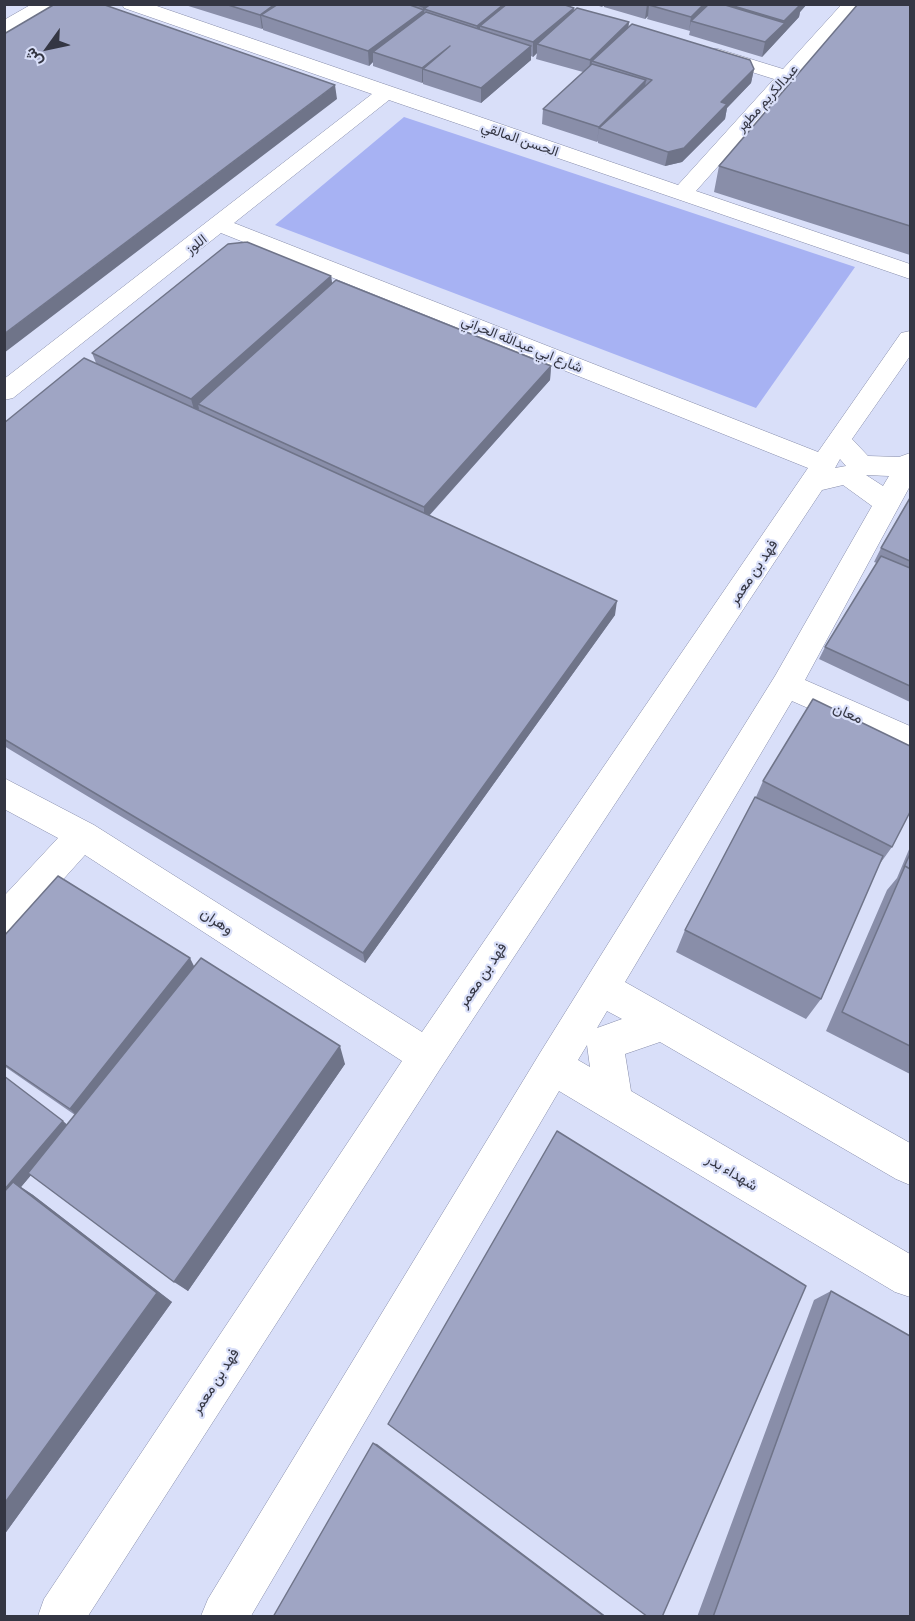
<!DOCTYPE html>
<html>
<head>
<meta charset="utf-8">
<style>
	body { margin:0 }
	#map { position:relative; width:915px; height:1621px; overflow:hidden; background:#d9dff9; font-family:Barlow,Vazirmatn,sans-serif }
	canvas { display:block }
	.frame { position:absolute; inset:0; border:6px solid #343643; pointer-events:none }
	.north { position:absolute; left:18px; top:18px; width:60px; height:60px; -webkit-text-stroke:4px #d9dff9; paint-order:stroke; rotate:237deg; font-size:16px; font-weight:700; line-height:24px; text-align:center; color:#343643 }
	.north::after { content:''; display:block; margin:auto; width:21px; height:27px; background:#343643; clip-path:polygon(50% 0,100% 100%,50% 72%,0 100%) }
</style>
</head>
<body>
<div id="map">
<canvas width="915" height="1621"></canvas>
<div class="frame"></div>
<div class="north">ش</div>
</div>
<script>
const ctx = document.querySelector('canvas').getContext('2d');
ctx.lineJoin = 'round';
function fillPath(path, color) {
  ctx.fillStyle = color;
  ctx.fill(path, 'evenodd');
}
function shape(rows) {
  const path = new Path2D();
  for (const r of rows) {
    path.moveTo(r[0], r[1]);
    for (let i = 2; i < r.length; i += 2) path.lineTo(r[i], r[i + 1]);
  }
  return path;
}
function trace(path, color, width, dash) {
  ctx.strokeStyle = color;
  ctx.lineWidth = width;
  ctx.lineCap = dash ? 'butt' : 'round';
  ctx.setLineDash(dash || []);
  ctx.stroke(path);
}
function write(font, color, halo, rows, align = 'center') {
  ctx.font = font + ' Barlow,Vazirmatn,sans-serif';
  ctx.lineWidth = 4.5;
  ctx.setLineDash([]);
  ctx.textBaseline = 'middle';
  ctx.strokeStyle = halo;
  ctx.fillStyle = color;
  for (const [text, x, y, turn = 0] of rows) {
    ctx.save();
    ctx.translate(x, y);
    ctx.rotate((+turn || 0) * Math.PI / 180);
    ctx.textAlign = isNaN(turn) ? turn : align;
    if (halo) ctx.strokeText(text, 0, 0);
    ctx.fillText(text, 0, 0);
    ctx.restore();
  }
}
fillPath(shape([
	[404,117,855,267,756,408,275,225]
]), '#a7b2f3');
const minor = shape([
	[32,4,55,4,4,34,4,20,32,4],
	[122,4,151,4,678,185,774,79,704,57,701,53,704,49,718,49,783,69,842,4,862,4,696,191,910,264,910,279,389,100,234,223,818,452,901,333,910,331,910,356,852,439,868,456,899,457,910,453,910,486,805,680,910,726,910,753,792,701,625,982,910,1143,910,1185,896,1179,660,1042,625,1054,631,1091,910,1254,910,1297,895,1292,559,1091,251,1616,201,1616,208,1599,540,1053,775,676,872,506,843,485,822,490,440,1069,88,1616,38,1616,44,1599,402,1061,85,855,16,932,4,937,4,896,58,838,4,809,4,778,94,825,422,1032,808,468,221,233,13,398,4,400,4,379,372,94,124,8,122,4],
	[840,459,846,466,835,468,840,459],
	[866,475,889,476,883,486,866,475],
	[607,1011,622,1019,597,1028,607,1011],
	[587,1045,590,1067,578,1060,587,1045]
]);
trace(minor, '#868caa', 1);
fillPath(minor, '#fff');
fillPath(shape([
	[182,4,562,4,573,11,629,22,628,28,754,69,751,83,727,108,725,119,682,162,665,166,598,143,598,141,597,142,542,124,543,109,583,72,536,59,537,53,533,57,531,56,531,60,481,103,423,84,423,82,422,83,373,66,373,62,369,66,263,30,263,28,262,29],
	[593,4,807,4,800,12,799,17,762,57,689,35,690,31,647,19,648,16,645,19,604,7,604,5,602,7],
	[910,4,910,255,714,192,719,166],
	[331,276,332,284,551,366,550,380,429,516,615,615,365,963,4,746,4,423,96,363,92,353],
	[910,498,910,702,819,659,825,647,877,563,874,562,881,548],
	[763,781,892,847,879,865,821,999,806,1019,676,952,685,930,756,797],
	[910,847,910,1074,826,1031,887,890,897,878],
	[4,936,194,966,345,1064,188,1291,31,1175,21,1187,33,1195,172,1302,4,1535,4,1076,67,1125,75,1115,4,1066],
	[831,1291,910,1617,697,1617,814,1300]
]), '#898ea9');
fillPath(shape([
	[275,4,296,4,261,15,263,28,262,29,260,15],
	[427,4,447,4,424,9,425,21,373,52,373,62,369,66,368,51,423,10,423,7],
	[504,4,519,4,480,26,480,37,476,40,477,26],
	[647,4,660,4,649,5,648,16,645,19],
	[704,4,711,4,691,21,689,31,691,17],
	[800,4,807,4,800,12,799,17,762,57,765,42,784,24,784,21],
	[574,8,573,22,537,44,537,53,533,57,533,42],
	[629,22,627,37,592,61,591,72,589,74,590,60],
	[450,46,423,69,423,82,422,83,422,68],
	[531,46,531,60,481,103,481,88],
	[754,69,751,83,727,108,725,119,682,162,665,166,668,152,721,102],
	[646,80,644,95,599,128,597,142,599,127],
	[335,85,337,99,4,353,4,334],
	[331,276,333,290,198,404,199,409,195,413,191,399],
	[551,366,550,380,424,521,424,507],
	[617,601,615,615,365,963,363,953],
	[190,958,195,968,77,1116,70,1109],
	[340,1046,345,1064,188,1291,174,1282],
	[63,1121,71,1128,21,1187,33,1195,172,1302,4,1535,4,1190],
	[373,1443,377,1444,607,1617,605,1617]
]), '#6f7489');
const building = shape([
	[55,4,102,4,335,85,4,334,4,34,55,4],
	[225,4,275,4,260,15,225,4],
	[278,4,407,4,424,10,368,51,261,15,278,4],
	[415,4,427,4,423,7,415,4],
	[431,4,504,4,477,26,424,9,431,4],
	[507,4,562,4,574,8,533,42,480,26,507,4],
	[650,4,704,4,691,17,649,5,650,4],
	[709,4,722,4,785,23,765,42,691,21,709,4],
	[727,4,801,4,784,21,727,4],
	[858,4,910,4,910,226,719,166,858,4],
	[577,8,629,22,590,60,537,44,577,8],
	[426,12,531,46,481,88,423,69,450,46,422,68,373,52,426,12],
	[632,24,750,60,754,69,721,102,727,104,684,148,668,152,599,128,652,80,592,61,632,24],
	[592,64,646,80,599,127,543,109,592,64],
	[247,242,331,276,191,399,92,353,228,244,247,242],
	[336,280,551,366,424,507,198,404,336,280],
	[84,358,617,601,363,953,4,739,4,423,84,358],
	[910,498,910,561,881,548,910,498],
	[881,556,910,568,910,686,825,647,881,556],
	[813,699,910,746,910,812,892,847,763,781,813,699],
	[755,797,883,856,821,999,685,930,755,797],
	[910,854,910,869,905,866,904,867,910,854],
	[905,866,910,869,910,1046,842,1012,905,866],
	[58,876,190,958,70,1109,4,1064,4,936,58,876],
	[201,958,340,1046,174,1282,28,1173,201,958],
	[4,1076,63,1121,4,1190,4,1076],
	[557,1131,806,1286,662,1617,648,1617,388,1424,557,1131],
	[13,1182,157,1293,4,1504,4,1192,13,1182],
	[831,1291,910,1336,910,1617,713,1617,831,1291],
	[373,1443,605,1617,273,1617,373,1443]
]);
fillPath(building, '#9fa5c4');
trace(building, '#6f7489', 1.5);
write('14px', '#343643', '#d9dff9', [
	["عبدالكريم مطهر",767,98,-48],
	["الحسن المالقي",520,139,19],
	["اللوز",196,244,-38],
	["شارع ابي عبدالله الحراني",522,344,22]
]);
write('15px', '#343643', '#d9dff9', [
	["فهد بن معمر",753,572,-56],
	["معان",848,713,24],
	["وهران",217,921,33],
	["فهد بن معمر",482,975,-56],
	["شهداء بدر",732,1172,31],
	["فهد بن معمر",215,1381,-57]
]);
</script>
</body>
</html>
